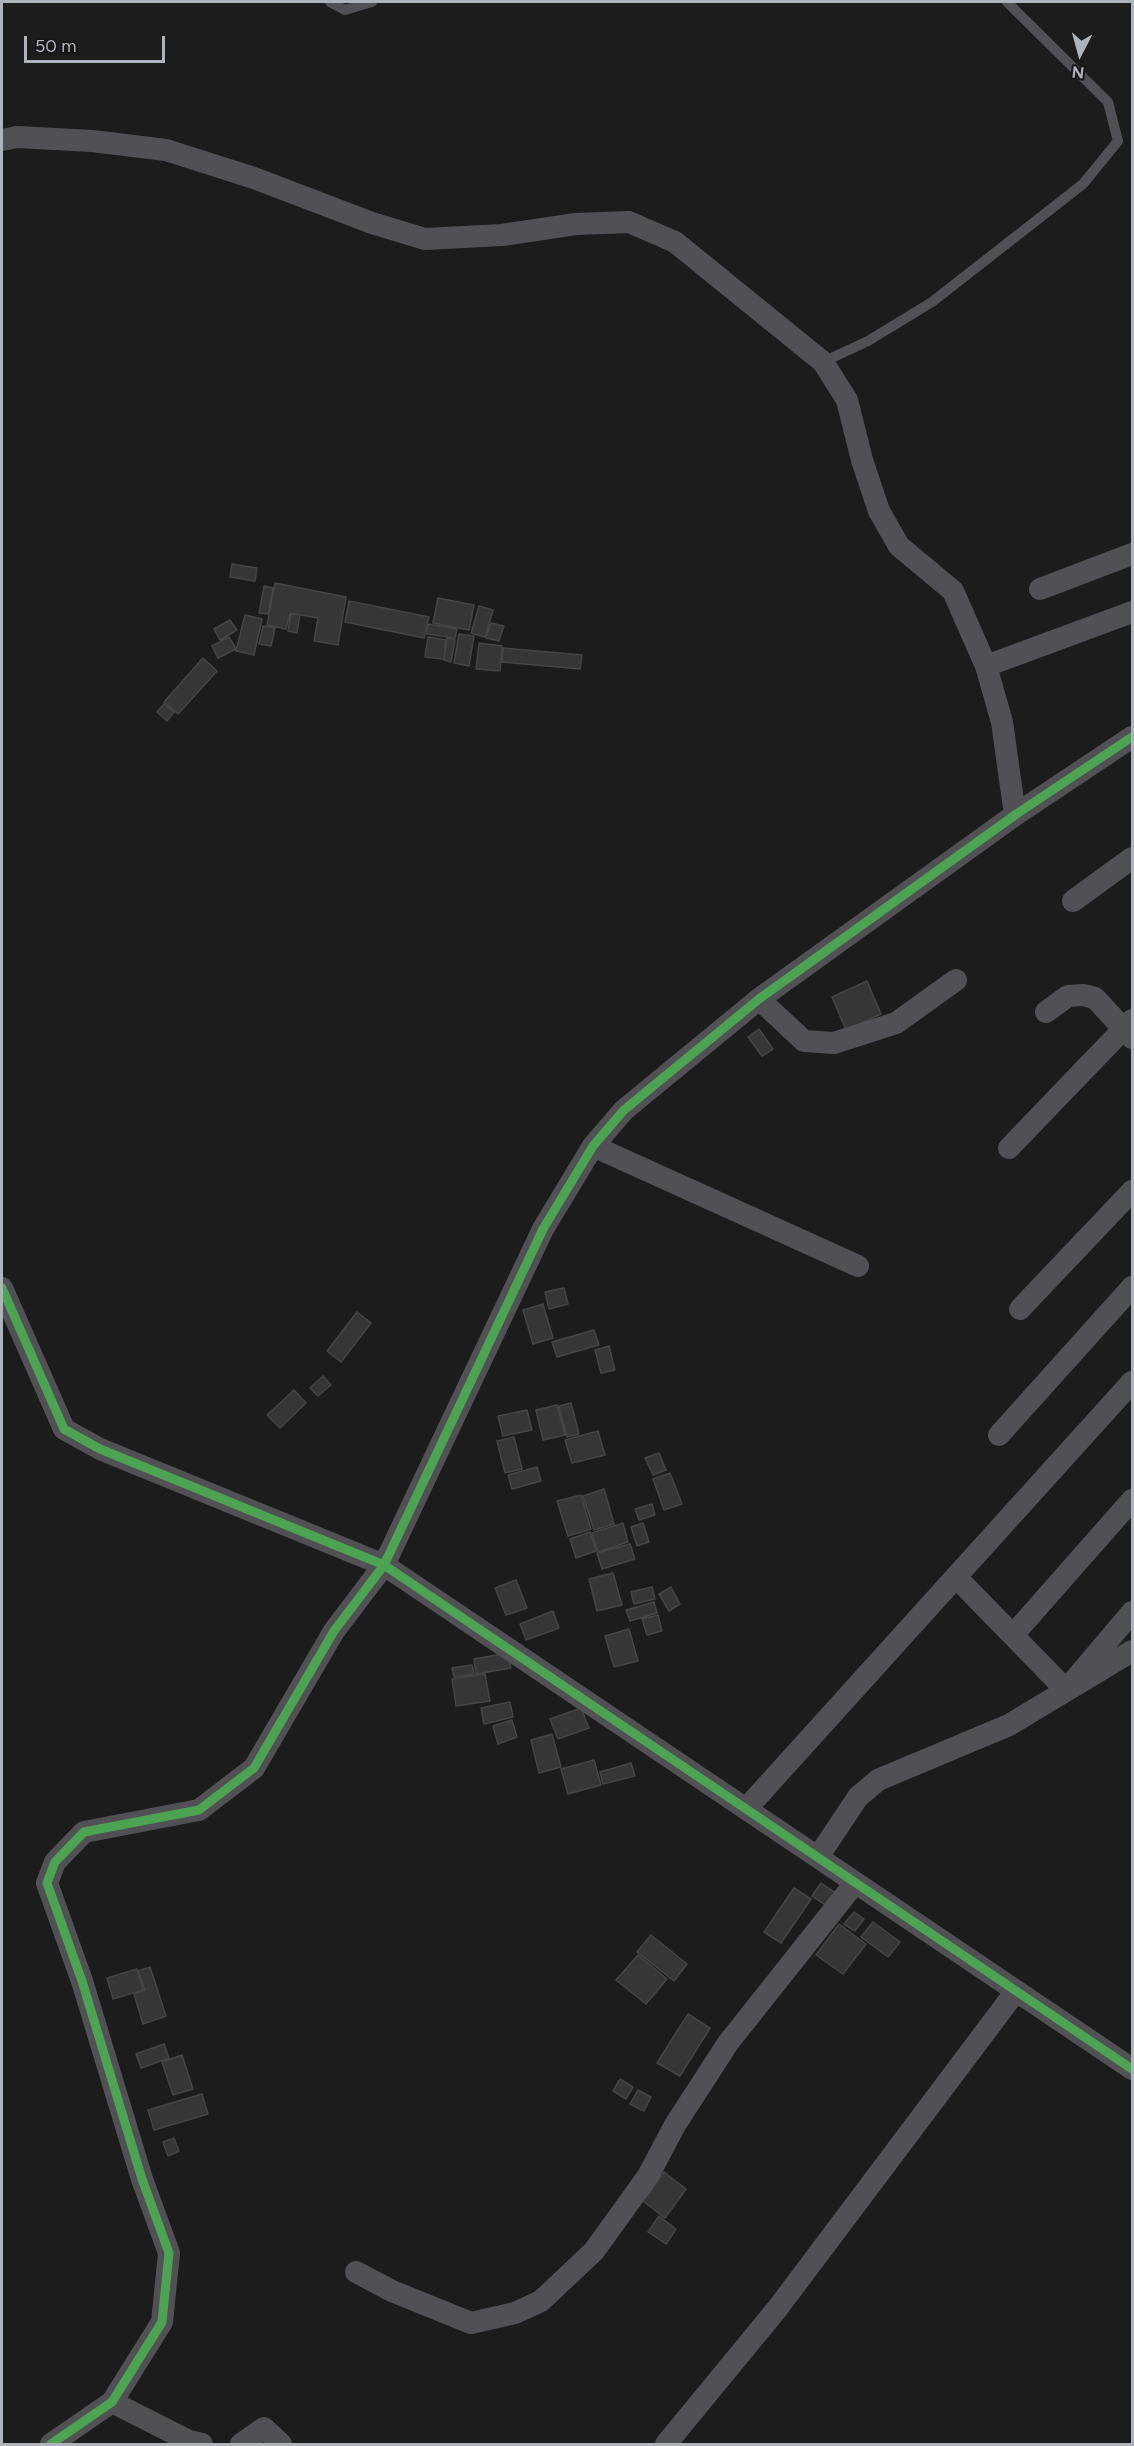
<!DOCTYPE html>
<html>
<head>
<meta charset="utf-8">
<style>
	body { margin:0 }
	#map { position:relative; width:1134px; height:2446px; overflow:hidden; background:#1c1c1c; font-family:Figtree,sans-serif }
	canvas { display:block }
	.frame { position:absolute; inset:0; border:3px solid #afb3bb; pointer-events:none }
	.north { position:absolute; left:1050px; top:24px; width:60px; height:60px; -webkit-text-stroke:4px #161618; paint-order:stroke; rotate:186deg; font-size:16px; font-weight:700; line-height:24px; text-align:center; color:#afb3bb }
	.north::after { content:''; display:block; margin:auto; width:21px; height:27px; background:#afb3bb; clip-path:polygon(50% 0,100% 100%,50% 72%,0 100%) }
	.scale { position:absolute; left:24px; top:36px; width:141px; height:27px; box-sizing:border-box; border:3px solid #afb3bb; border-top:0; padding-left:8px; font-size:18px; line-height:21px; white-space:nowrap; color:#afb3bb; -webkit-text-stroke:4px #161618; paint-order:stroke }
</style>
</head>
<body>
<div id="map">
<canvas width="1134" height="2446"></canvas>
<div class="frame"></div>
<div class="north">N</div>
<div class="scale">50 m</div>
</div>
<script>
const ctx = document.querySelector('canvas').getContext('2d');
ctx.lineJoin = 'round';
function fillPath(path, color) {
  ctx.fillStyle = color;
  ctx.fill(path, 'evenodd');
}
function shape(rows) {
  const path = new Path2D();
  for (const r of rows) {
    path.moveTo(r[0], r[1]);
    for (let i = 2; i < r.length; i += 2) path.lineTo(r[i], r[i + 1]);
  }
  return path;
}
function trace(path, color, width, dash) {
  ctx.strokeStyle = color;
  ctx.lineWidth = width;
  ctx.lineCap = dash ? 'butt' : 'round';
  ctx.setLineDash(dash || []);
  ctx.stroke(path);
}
const building = shape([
	[232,564,257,568,255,581,230,577,232,564],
	[275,583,346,597,338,645,314,641,318,618,290,613,286,629,267,625,275,583],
	[264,586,273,588,268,614,259,613,264,586],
	[438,598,474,605,469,630,433,623,438,598],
	[349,601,429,617,424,638,345,622,349,601],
	[479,606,493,610,485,637,471,633,479,606],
	[291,614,300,615,297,633,288,631,291,614],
	[245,615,262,619,254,655,236,651,245,615],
	[230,620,237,630,220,640,214,629,230,620],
	[491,623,504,626,499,641,486,638,491,623],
	[428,624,457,629,455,638,427,634,428,624],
	[263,626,275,628,271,646,259,644,263,626],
	[459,634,474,636,469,666,454,663,459,634],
	[229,637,236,649,218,658,212,646,229,637],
	[428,637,446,640,444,659,425,657,428,637],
	[447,638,455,640,451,662,444,660,447,638],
	[479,643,502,646,500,671,476,669,479,643],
	[503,648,582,655,580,669,502,662,503,648],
	[203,658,217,671,178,714,164,702,203,658],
	[164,704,174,712,167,721,157,712,164,704],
	[867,981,881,1014,846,1030,832,997,867,981],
	[759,1029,773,1049,762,1056,748,1037,759,1029],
	[564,1288,568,1304,549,1309,545,1292,564,1288],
	[543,1304,553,1338,533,1344,523,1310,543,1304],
	[357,1312,371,1323,341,1362,327,1351,357,1312],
	[594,1330,599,1345,557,1357,552,1342,594,1330],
	[609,1346,615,1370,601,1373,595,1350,609,1346],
	[323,1376,331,1385,318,1396,310,1388,323,1376],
	[294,1390,306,1403,280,1428,267,1415,294,1390],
	[571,1403,579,1434,567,1437,559,1406,571,1403],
	[557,1405,565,1435,543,1440,536,1410,557,1405],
	[527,1410,532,1430,503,1436,498,1416,527,1410],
	[598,1431,605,1455,572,1463,565,1440,598,1431],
	[514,1437,522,1469,505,1473,497,1441,514,1437],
	[659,1453,666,1470,653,1475,645,1458,659,1453],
	[537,1467,541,1481,512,1489,508,1475,537,1467],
	[670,1473,682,1504,664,1510,653,1479,670,1473],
	[604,1489,614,1524,594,1530,583,1496,604,1489],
	[581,1495,591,1529,568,1536,557,1501,581,1495],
	[652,1504,655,1515,639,1520,635,1509,652,1504],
	[623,1523,628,1542,598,1552,592,1533,623,1523],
	[643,1523,649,1542,637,1546,631,1527,643,1523],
	[590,1532,596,1551,576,1558,570,1539,590,1532],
	[630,1544,635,1559,602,1569,597,1553,630,1544],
	[613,1573,622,1605,597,1611,589,1579,613,1573],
	[516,1580,527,1608,506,1615,495,1588,516,1580],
	[652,1587,655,1599,634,1604,631,1592,652,1587],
	[671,1587,680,1604,669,1611,659,1594,671,1587],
	[654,1602,657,1613,630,1621,626,1610,654,1602],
	[553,1611,559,1628,526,1640,520,1624,553,1611],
	[658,1615,662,1631,647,1635,642,1619,658,1615],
	[629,1629,638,1661,614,1667,605,1636,629,1629],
	[508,1653,511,1668,476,1674,474,1659,508,1653],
	[472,1665,474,1674,454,1677,452,1668,472,1665],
	[485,1674,490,1701,456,1706,452,1679,485,1674],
	[510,1702,513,1717,484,1724,481,1708,510,1702],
	[581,1708,589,1728,558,1739,550,1719,581,1708],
	[512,1720,517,1737,498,1744,493,1726,512,1720],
	[552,1734,561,1767,539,1773,531,1740,552,1734],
	[594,1760,601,1785,568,1794,561,1769,594,1760],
	[631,1763,635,1776,603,1784,600,1772,631,1763],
	[821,1883,840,1896,831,1909,812,1896,821,1883],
	[794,1888,811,1899,781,1943,764,1932,794,1888],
	[854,1912,864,1919,855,1931,844,1924,854,1912],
	[873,1922,900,1942,888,1957,861,1937,873,1922],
	[839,1924,866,1944,843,1974,816,1955,839,1924],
	[651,1935,687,1964,674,1981,637,1952,651,1935],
	[638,1955,667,1979,646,2004,616,1980,638,1955],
	[150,1967,166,2016,143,2024,134,1994,145,1990,138,1971,150,1967],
	[137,1969,143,1990,113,1999,107,1978,137,1969],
	[688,2014,710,2028,680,2076,657,2063,688,2014],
	[164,2044,169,2058,141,2068,136,2054,164,2044],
	[182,2055,193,2089,173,2095,162,2062,182,2055],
	[620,2079,633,2087,626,2099,613,2091,620,2079],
	[638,2090,651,2097,644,2111,630,2104,638,2090],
	[202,2094,208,2114,154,2130,148,2110,202,2094],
	[174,2138,179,2151,168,2156,163,2142,174,2138],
	[664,2172,686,2189,665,2218,643,2201,664,2172],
	[659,2216,676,2229,666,2244,648,2232,659,2216]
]);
fillPath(building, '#363637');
trace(building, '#454548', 1.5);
trace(shape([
	[330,2,345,10,372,2],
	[823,362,868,341,932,302,1083,184,1118,141,1108,102,1007,2]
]), '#515155', 10);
trace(shape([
	[2,140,17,137,92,141,166,150,254,178,372,223,425,239,502,235,576,224,629,222,675,242,823,362,847,400,862,460,879,511,899,546,953,591,986,666,1002,722,1015,815],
	[1040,589,1132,554],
	[986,666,1132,612],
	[1073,901,1132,858],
	[759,999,804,1041,834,1043,896,1023,956,980],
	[1046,1012,1068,996,1083,995,1095,998,1132,1038],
	[593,1146,858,1266],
	[1009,1148,1132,1020],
	[2,1288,64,1429,100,1449,384,1565,1132,2069],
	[1020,1309,1132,1191],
	[999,1435,1132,1287],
	[956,1577,1066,1690,1132,1612],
	[1013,1635,1132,1500],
	[746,1809,1132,1382],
	[818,1857,858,1797,878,1780,1009,1725,1132,1651],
	[356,2272,392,2291,471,2323,515,2313,541,2301,594,2251,648,2176,675,2125,728,2043,855,1883],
	[112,2402,189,2441,202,2444],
	[51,2444,112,2402,162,2322,169,2253,142,2179,82,1981,47,1883,55,1862,84,1832,199,1810,254,1768,334,1631,384,1565,543,1229,593,1146,624,1110,759,999,1015,815,1132,737],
	[241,2444,264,2428,281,2444],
	[666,2444,777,2309,1016,1991]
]), '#515155', 22);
trace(shape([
	[2,1288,64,1429,100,1449,384,1565,1132,2069],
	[51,2444,112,2402,162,2322,169,2253,142,2179,82,1981,47,1883,55,1862,84,1832,199,1810,254,1768,334,1631,384,1565,543,1229,593,1146,624,1110,759,999,1015,815,1132,737]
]), '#4ca352', 9);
</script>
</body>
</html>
